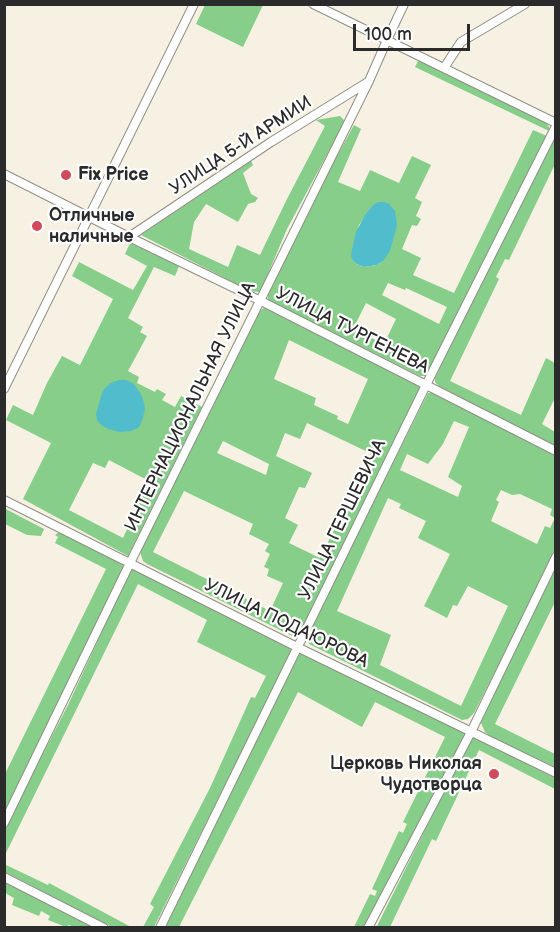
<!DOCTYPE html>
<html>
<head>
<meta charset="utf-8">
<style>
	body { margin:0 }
	#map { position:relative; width:560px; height:932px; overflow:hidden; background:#f6f1e2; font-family:"Balsamiq Sans",sans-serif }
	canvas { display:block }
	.frame { position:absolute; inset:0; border:6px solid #2b2b2b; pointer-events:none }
	.scale { position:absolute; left:353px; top:24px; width:117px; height:27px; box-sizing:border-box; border:3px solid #2b2b2b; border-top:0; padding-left:8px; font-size:18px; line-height:21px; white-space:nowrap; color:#2b2b2b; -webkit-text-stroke:4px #fff; paint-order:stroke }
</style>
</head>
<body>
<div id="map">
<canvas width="560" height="932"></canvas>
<div class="frame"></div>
<div class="scale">100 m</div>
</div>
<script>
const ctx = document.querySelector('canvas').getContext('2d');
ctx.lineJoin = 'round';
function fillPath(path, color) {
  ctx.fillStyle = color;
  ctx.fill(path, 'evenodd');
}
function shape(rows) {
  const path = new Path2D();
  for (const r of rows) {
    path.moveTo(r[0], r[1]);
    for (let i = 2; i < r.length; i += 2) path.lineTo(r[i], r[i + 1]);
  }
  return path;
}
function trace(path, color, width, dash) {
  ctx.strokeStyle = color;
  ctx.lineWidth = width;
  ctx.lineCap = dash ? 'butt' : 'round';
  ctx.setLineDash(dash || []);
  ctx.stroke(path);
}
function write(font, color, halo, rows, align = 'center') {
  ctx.font = font + ' "Balsamiq Sans",sans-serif';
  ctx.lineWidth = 4.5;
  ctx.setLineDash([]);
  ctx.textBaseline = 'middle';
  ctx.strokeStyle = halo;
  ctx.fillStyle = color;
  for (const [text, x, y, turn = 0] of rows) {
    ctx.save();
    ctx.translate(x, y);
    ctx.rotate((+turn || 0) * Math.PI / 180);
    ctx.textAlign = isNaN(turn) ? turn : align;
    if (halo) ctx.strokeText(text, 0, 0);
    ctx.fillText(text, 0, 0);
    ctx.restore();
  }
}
fillPath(shape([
	[205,5,263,5,243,47,196,24],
	[419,59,545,121,549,127,549,131,415,67],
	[340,116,345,121,287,229,262,288,259,292,250,291,141,235,251,161,253,165,243,173,251,194,258,198,255,202,248,204,238,222,206,204,194,222,189,249,228,267,237,245,260,255,287,199,325,126,316,120],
	[354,125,361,129,338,182,360,191,370,170,399,183,412,156,431,165,415,198,422,202,416,216,421,219,417,226,412,225,402,249,421,258,413,275,454,293,533,130,547,136,468,299,427,376,420,376,314,323,270,302,268,300,268,293,308,209],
	[372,206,383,261,377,265,364,267,357,264,353,261,352,249,359,225],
	[388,283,405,290,406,288,447,307,439,324,382,295],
	[366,303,396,319,384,344,353,329],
	[555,134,555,164,509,260,505,259,496,277,499,279,450,381,521,415,546,358,555,363,555,398,542,424,555,432,555,446,440,387,435,382,435,378],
	[130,243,179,266,175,276,154,267,128,318,143,327,140,332,147,336,128,371,139,377,137,383,155,392,157,389,166,394,162,400,175,407,181,396,202,407,128,556,23,499,51,443,6,420,13,405,33,415,47,383,62,356,80,365,113,299,72,276,79,262,133,290,147,266,125,254],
	[109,460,149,481,123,538,69,510,93,463,105,468],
	[265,308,369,359,420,385,421,388,421,391,304,626,297,635,292,636,147,564,143,561,140,552,260,311,262,309],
	[289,340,368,379,348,424,337,419,338,416,314,405,316,398,274,379],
	[307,423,372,454,320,558,289,543,298,525,285,518,299,487,305,488,312,473,276,456,285,433,300,439],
	[223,441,269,464,266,475,217,453],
	[184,491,253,524,249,534,269,544,265,551,270,554,264,567,269,569,267,576,283,583,270,611,153,552],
	[428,393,432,393,555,455,555,553,474,713,468,719,462,720,309,644,306,638],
	[454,421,469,427,448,477,462,486,458,497,400,470,407,454,428,464,443,444],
	[501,490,512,495,520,494,552,509,550,515,555,518,550,528,545,526,537,544,491,521,499,502,496,500],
	[388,498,401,504,399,508,426,521,418,538,450,554,424,606,447,618,453,605,457,606,468,586,508,606,461,706,380,665,391,635,337,611],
	[4,508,44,529,41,536,27,535,5,524],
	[59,532,125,564,5,814,4,776,106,569,55,543,58,537,55,535],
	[132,567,292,648,292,651,154,927,143,927,154,907,150,904,210,788,251,697,255,698,266,676,197,642,207,620,138,584,5,855,4,829,68,705],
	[555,567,555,602,495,724,555,754,555,767,490,736,485,732,481,723,483,715],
	[300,652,465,733,369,927,354,927,370,894,375,896,377,891,372,889,399,831,403,833,407,824,403,822,445,737,375,702,362,727,298,692,179,927,164,928,295,658],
	[472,736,555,778,555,789,479,750,436,841,432,839,390,927,376,928],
	[4,864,48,885,49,883,131,927,112,927,5,872],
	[4,882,95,927,74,927,69,925,66,927,48,920,50,916,41,911,39,916,12,905,14,898,5,893]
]), '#86ce89');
fillPath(shape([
	[378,202,384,202,389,204,395,211,397,225,390,251,383,261,377,265,364,267,357,264,353,261,351,256,352,249,356,232,365,215,372,206],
	[119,380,126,380,134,384,141,394,144,403,145,410,141,424,138,428,131,431,120,432,108,429,101,425,97,420,96,414,102,393,105,388,111,383]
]), '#50bccc');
const minor = shape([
	[313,4,556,123],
	[444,68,461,42,525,4],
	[4,174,129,237,261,301,556,451],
	[129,237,271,142,368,82],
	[4,389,194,4],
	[4,500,297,647,556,773],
	[4,823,130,563,369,81,387,40,404,4],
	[4,877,104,928],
	[160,928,426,385,556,126],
	[368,928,471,732,556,557]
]);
trace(minor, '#908e86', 10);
trace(minor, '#fff', 8);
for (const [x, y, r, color] of [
	[66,175,6,"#d1495b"],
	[37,226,6,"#d1495b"],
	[494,774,6,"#d1495b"]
]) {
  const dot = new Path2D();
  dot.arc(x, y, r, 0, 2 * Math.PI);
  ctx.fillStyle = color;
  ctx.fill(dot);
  trace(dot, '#fff', 2);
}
write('18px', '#2b2b2b', '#fff', [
	["УЛИЦА 5-Й АРМИИ",241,146,-33],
	["УЛИЦА ТУРГЕНЕВА",352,331,27],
	["ИНТЕРНАЦИОНАЛЬНАЯ УЛИЦА",191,407,-64],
	["УЛИЦА ГЕРШЕВИЧА",343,520,-64],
	["УЛИЦА ПОДАЮРОВА",286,624,26]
]);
write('bold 18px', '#2b2b2b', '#fff', [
	["Fix Price",78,175],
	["Отличные",49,216],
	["наличные",49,237],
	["Церковь Николая",482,764,"right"],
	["Чудотворца",482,785,"right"]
], 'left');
</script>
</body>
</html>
